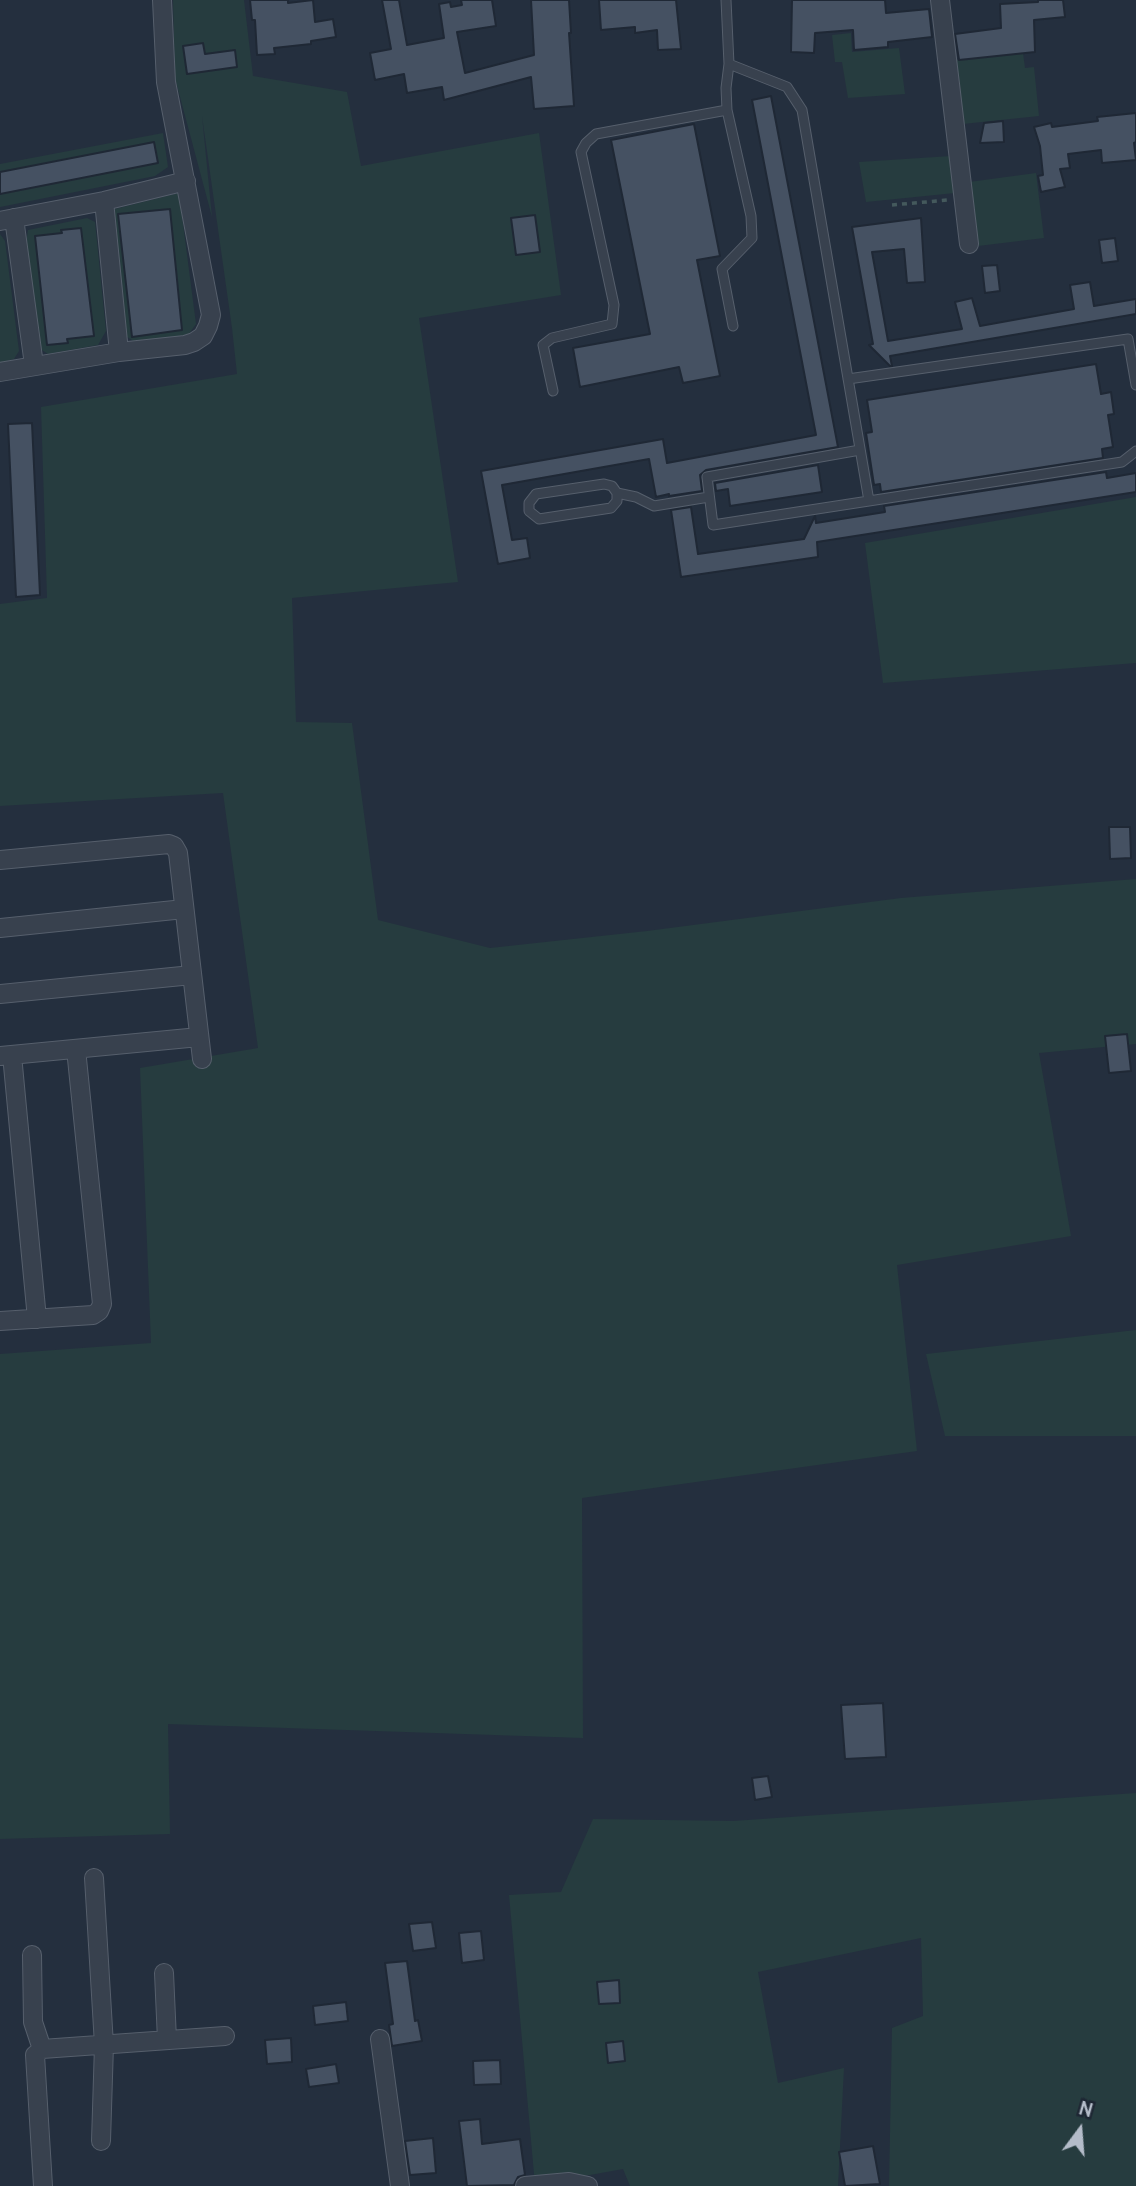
<!DOCTYPE html>
<html>
<head>
<meta charset="utf-8">
<style>
	body { margin:0 }
	#map { position:relative; width:1136px; height:2186px; overflow:hidden; background:#242f3e; font-family:Cabin,sans-serif }
	canvas { display:block }
	.north { position:absolute; left:1045px; top:2095px; width:70px; height:70px; -webkit-text-stroke:5px #1d2633; paint-order:stroke; rotate:16deg; font-size:19px; font-weight:700; line-height:28px; text-align:center; color:#b4bcc9 }
	.north::after { content:''; display:block; margin:auto; width:24px; height:32px; background:#b4bcc9; clip-path:polygon(50% 0,100% 100%,50% 72%,0 100%) }
</style>
</head>
<body>
<div id="map">
<canvas width="1136" height="2186"></canvas>
<div class="north">N</div>
</div>
<script>
const ctx = document.querySelector('canvas').getContext('2d');
ctx.lineJoin = 'round';
function fillPath(path, color) {
  ctx.fillStyle = color;
  ctx.fill(path, 'evenodd');
}
function shape(rows) {
  const path = new Path2D();
  for (const r of rows) {
    path.moveTo(r[0], r[1]);
    for (let i = 2; i < r.length; i += 2) path.lineTo(r[i], r[i + 1]);
  }
  return path;
}
function trace(path, color, width, dash) {
  ctx.strokeStyle = color;
  ctx.lineWidth = width;
  ctx.lineCap = dash ? 'butt' : 'round';
  ctx.setLineDash(dash || []);
  ctx.stroke(path);
}
fillPath(shape([
	[173,0,244,0,253,76,347,92,361,166,539,133,561,295,419,318,458,582,292,598,296,722,352,723,378,920,490,948,647,931,901,898,1136,879,1136,1044,1039,1053,1071,1236,897,1265,917,1451,582,1498,583,1738,168,1724,170,1834,0,1839,0,1354,151,1343,140,1068,258,1048,223,793,0,806,0,604,47,598,41,407,237,374,232,328,202,116,212,217,175,78],
	[851,33,852,52,899,48,905,94,848,98,842,62,835,62,832,35],
	[1023,53,1025,68,1034,67,1039,116,963,124,956,60],
	[163,133,168,167,155,176,0,207,0,164],
	[951,156,955,193,866,202,859,162],
	[1036,173,1044,238,978,246,969,182],
	[179,193,196,324,188,335,133,341,126,336,111,210],
	[87,218,95,222,106,331,98,345,48,354,39,348,26,243,28,230],
	[0,234,5,241,19,351,14,359,0,363],
	[1136,497,1136,663,883,683,865,543],
	[1136,1330,1136,1436,945,1436,926,1354],
	[1136,1793,1136,2186,889,2186,892,2028,923,2016,921,1938,758,1972,778,2083,844,2068,838,2186,630,2186,623,2169,535,2185,509,1895,561,1892,593,1819,733,1821]
]), '#263c3f');
const building = shape([
	[250,0,288,0,288,3,313,0,315,22,333,19,336,37,311,41,311,44,274,48,275,54,257,55,255,20,252,20,250,0],
	[382,0,399,0,407,45,444,38,439,4,450,2,451,7,462,5,461,0,492,0,496,26,457,32,465,73,534,55,531,0,569,0,571,33,569,33,574,106,534,109,531,77,444,100,442,87,407,93,404,74,375,80,370,53,391,49,382,0],
	[599,0,676,0,681,49,658,50,657,30,635,33,635,27,601,30,599,0],
	[792,0,885,0,886,13,929,9,932,37,888,42,888,47,854,50,853,30,815,33,814,53,791,52,792,0],
	[1038,0,1063,0,1065,17,1034,20,1035,52,959,60,955,34,1001,28,1000,4,1038,2,1038,0],
	[203,43,205,54,235,50,237,67,187,74,183,46,203,43],
	[771,96,838,447,706,470,700,475,702,491,669,496,669,494,656,497,649,459,502,485,512,540,527,538,530,558,498,564,481,471,663,439,667,463,816,435,752,100,771,96],
	[1136,113,1136,142,1134,143,1136,160,1102,163,1101,150,1068,154,1070,168,1060,169,1065,187,1041,192,1038,176,1043,175,1040,146,1034,127,1051,123,1052,127,1098,121,1097,117,1136,113],
	[1003,121,1004,142,980,143,984,123,1003,121],
	[694,124,720,256,697,260,720,376,683,383,679,367,580,387,573,348,650,334,611,140,694,124],
	[154,142,158,163,0,194,0,172,154,142],
	[170,209,182,330,132,337,118,214,170,209],
	[535,215,540,252,516,255,511,218,535,215],
	[921,218,925,282,907,283,904,249,872,252,888,341,962,329,955,302,972,298,980,326,1074,309,1070,285,1090,282,1094,306,1136,299,1136,314,890,356,892,366,890,366,869,345,873,344,852,227,921,218],
	[81,228,94,336,67,339,68,343,47,345,35,236,62,233,61,230,81,228],
	[1115,238,1118,261,1102,263,1099,240,1115,238],
	[997,265,1000,291,985,293,982,266,997,265],
	[1096,364,1101,394,1111,392,1114,414,1108,415,1113,447,1102,449,1103,458,881,492,880,484,874,485,866,433,872,432,867,400,1096,364],
	[32,423,40,595,16,597,8,424,32,423],
	[818,465,822,492,730,506,728,489,716,491,715,483,818,465],
	[1106,472,1107,478,1136,473,1136,492,817,542,818,557,681,577,671,510,691,507,698,554,804,539,815,516,816,523,885,512,884,506,1106,472],
	[1109,827,1130,827,1131,858,1110,859,1109,827],
	[1127,1034,1131,1071,1109,1073,1105,1036,1127,1034],
	[883,1703,886,1757,845,1759,841,1705,883,1703],
	[768,1776,772,1797,755,1800,752,1778,768,1776],
	[432,1922,436,1948,413,1951,409,1924,432,1922],
	[481,1931,484,1960,462,1963,459,1933,481,1931],
	[407,1961,415,2021,418,2020,422,2041,392,2046,389,2025,393,2024,385,1963,407,1961],
	[619,1980,620,2003,599,2004,597,1982,619,1980],
	[346,2002,348,2021,315,2025,313,2006,346,2002],
	[291,2038,292,2062,267,2064,265,2040,291,2038],
	[623,2041,625,2061,608,2063,606,2043,623,2041],
	[500,2060,501,2084,474,2085,473,2061,500,2060],
	[336,2064,339,2083,309,2087,306,2069,336,2064],
	[480,2119,482,2144,520,2139,525,2175,518,2177,514,2185,467,2186,459,2121,480,2119],
	[433,2138,436,2173,410,2175,405,2141,433,2138],
	[873,2146,880,2184,845,2186,839,2152,873,2146]
]);
fillPath(building, '#455162');
trace(building, '#1f2835', 2);
const service = shape([
	[726,0,729,64,726,88,727,110,751,216,752,238,722,269,733,326],
	[729,64,787,87,802,110,869,501],
	[848,379,1128,339,1136,385],
	[553,391,543,345,552,338,612,324,614,305,581,152,586,143,596,134,727,110],
	[860,450,707,477,713,525,1122,462,1136,451],
	[604,484,612,486,617,493,617,501,611,508,539,519,529,511,529,503,536,494,604,484],
	[617,493,636,497,654,506,709,497]
]);
const minor = shape([
	[940,0,969,244],
	[104,201,119,352],
	[14,218,34,365],
	[0,221,104,201,186,181],
	[0,372,119,352,185,345,194,342,203,336,208,326,211,315,166,82,162,0],
	[0,860,169,844,174,846,178,853,202,1059],
	[0,928,184,909],
	[0,994,192,975],
	[12,1055,37,1319],
	[0,1056,199,1037],
	[0,1321,93,1315,99,1311,102,1304,76,1049],
	[94,1878,104,2045,101,2141],
	[32,1955,33,2022,42,2049],
	[164,1973,167,2040],
	[380,2039,400,2186],
	[43,2186,35,2055,42,2049,225,2036],
	[525,2186,569,2182,588,2186]
]);
trace(service, '#565f6c', 11);
trace(minor, '#565f6c', 20);
trace(shape([
	[892,205,948,200]
]), '#44595c', 3.5, [5, 5]);
trace(service, '#38414e', 9);
trace(minor, '#38414e', 18);
</script>
</body>
</html>
